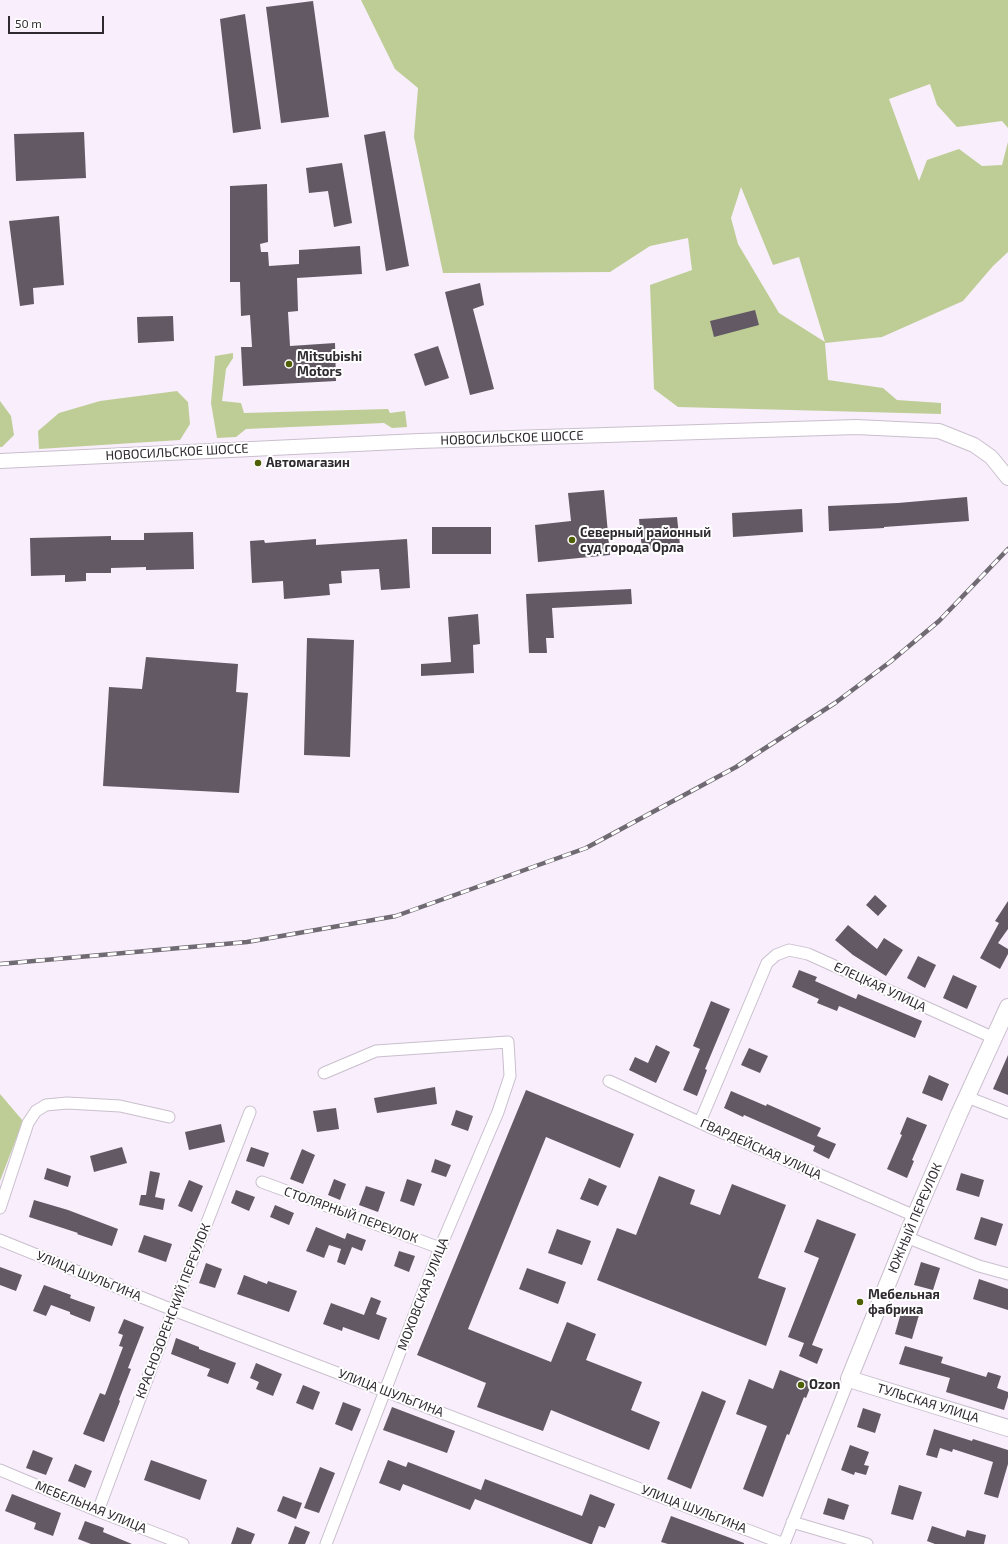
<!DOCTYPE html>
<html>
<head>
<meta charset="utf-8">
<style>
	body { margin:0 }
	#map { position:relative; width:1008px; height:1544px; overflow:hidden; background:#f8eefc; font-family:"Exo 2",sans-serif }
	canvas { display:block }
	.scale { position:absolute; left:8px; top:16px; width:96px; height:18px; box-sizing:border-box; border:2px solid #2e2a2f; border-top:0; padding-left:5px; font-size:12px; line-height:14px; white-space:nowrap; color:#2e2a2f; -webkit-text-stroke:3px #fff; paint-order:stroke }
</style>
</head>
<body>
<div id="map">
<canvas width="1008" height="1544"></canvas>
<div class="scale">50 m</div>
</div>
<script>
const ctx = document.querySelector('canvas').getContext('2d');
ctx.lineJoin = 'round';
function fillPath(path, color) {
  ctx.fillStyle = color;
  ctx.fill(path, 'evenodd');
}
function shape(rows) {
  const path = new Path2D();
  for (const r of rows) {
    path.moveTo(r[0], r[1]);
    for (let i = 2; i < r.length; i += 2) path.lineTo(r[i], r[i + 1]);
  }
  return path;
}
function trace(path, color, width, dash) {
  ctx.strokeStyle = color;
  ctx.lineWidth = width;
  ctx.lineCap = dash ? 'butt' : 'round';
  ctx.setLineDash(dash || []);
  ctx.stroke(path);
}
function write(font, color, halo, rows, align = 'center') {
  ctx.font = font + ' "Exo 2",sans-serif';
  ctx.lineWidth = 4;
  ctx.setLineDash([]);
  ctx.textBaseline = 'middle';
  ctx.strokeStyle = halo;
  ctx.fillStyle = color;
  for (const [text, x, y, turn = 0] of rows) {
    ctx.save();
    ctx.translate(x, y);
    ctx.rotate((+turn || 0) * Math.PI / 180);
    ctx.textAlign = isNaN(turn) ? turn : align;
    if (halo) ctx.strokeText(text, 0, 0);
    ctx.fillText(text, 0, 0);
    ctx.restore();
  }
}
fillPath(shape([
	[361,0,1008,0,1008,128,1002,121,957,127,937,105,930,84,889,99,919,181,927,160,959,149,982,166,1002,165,1008,142,1008,252,993,266,963,301,882,337,825,343,828,380,883,388,897,400,941,403,941,414,678,407,654,389,650,285,692,270,688,238,650,246,610,272,443,273,414,137,418,88,395,69],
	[741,187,773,265,799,257,825,342,779,313,738,244,731,218],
	[233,353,233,358,226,369,222,401,241,403,244,413,388,409,390,413,405,411,407,427,392,428,384,423,246,429,236,437,217,438,211,403,215,356],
	[177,391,188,402,190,424,180,440,39,449,38,431,59,413,100,401],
	[0,401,11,416,14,435,2,447,0,447],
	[0,1094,23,1121,0,1181]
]), '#becd95');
fillPath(shape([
	[313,1,329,117,281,123,266,7],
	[245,14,261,129,233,133,220,19],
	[385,131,409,266,386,271,364,135],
	[84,132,86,178,16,181,14,134],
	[342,163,352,223,334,227,328,191,309,193,306,168],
	[267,184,268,242,260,244,261,252,268,252,269,266,299,264,299,250,360,246,362,274,297,278,298,311,288,312,290,346,335,343,336,381,243,386,241,347,252,347,250,315,241,316,240,282,230,282,230,186],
	[59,216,64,285,33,288,34,304,20,306,9,221],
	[480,283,484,305,473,309,494,389,470,395,445,292],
	[755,310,759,325,714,337,710,321],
	[173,316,174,341,138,343,137,317],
	[438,346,449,378,425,386,414,354],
	[604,490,610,555,538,562,535,525,571,521,568,493],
	[967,497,969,521,884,527,884,528,829,531,828,506,898,503],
	[802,509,803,532,733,537,732,513],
	[677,517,680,545,642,550,639,519],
	[432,527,491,527,491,554,432,554],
	[193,532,194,569,146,570,146,567,111,568,111,573,86,573,86,581,65,582,65,575,31,576,30,538,111,536,111,540,144,540,144,533],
	[316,539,316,545,407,539,410,588,381,590,379,569,341,571,342,583,329,584,330,595,284,599,283,581,252,583,250,541,264,540,265,543],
	[631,589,632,604,552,608,554,638,546,638,547,653,529,653,526,594],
	[478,614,480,644,473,645,474,673,421,676,421,664,451,662,448,617],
	[307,638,354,640,350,757,304,755],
	[146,657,238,664,236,692,248,693,239,793,103,786,109,687,142,689],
	[875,895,887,906,878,916,866,905],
	[1008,901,1008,929,998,943,1008,949,1008,954,1000,969,980,958,999,923,995,921],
	[848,925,877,949,884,938,903,950,886,976,853,955,835,940],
	[918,956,936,965,925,988,907,978],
	[799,970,817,977,815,981,856,999,858,994,922,1021,915,1038,839,1006,837,1011,817,1003,819,999,792,987],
	[953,975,977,986,967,1009,943,998],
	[711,1001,730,1009,705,1069,707,1070,697,1096,683,1090,700,1049,693,1046],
	[656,1045,670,1052,656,1083,629,1070,635,1057,648,1063],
	[749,1048,768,1056,760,1073,741,1065],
	[1008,1055,1008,1095,993,1089],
	[929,1075,949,1084,942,1101,922,1093],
	[435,1087,437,1104,377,1113,374,1098],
	[526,1090,634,1134,620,1168,546,1137,468,1329,551,1362,567,1322,596,1334,586,1360,642,1382,631,1410,660,1422,649,1450,551,1410,543,1431,477,1407,486,1383,417,1355],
	[731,1091,766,1106,767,1104,821,1128,817,1136,836,1144,829,1159,813,1151,815,1146,744,1115,743,1117,724,1108],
	[336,1108,339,1129,317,1132,313,1111],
	[456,1110,473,1116,468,1131,451,1125],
	[907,1117,927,1125,912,1160,914,1161,907,1178,887,1169,902,1135,900,1134],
	[221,1124,225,1142,189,1150,185,1132],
	[122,1147,127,1163,94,1172,90,1156],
	[251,1147,269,1153,264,1167,246,1161],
	[302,1149,315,1155,303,1184,290,1179],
	[435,1159,451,1165,446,1177,431,1172],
	[47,1168,71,1176,68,1187,44,1179],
	[150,1171,160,1173,155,1197,165,1199,163,1210,139,1205,141,1195,146,1195],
	[961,1173,984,1180,979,1197,956,1190],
	[659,1176,695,1190,690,1204,720,1215,732,1184,786,1205,758,1278,786,1288,766,1346,597,1280,617,1228,636,1235],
	[589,1178,607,1186,598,1206,580,1199],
	[334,1179,346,1184,340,1200,328,1195],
	[407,1179,422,1184,414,1206,400,1201],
	[189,1180,203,1186,192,1212,178,1206],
	[366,1186,385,1192,378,1212,359,1205],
	[236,1190,255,1197,249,1211,231,1203],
	[34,1200,68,1210,118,1229,112,1246,77,1234,78,1233,29,1217],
	[275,1205,294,1213,289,1225,270,1217],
	[981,1217,1003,1224,996,1246,974,1239],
	[817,1219,856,1234,812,1345,823,1349,817,1364,799,1356,804,1343,788,1337,819,1258,804,1252],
	[316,1227,345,1239,347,1233,366,1240,362,1251,352,1247,345,1265,337,1262,341,1249,329,1245,324,1258,306,1251],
	[557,1229,591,1241,582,1265,548,1253],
	[144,1235,172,1244,166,1262,138,1252],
	[399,1251,415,1256,409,1272,394,1266],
	[921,1262,940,1268,933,1290,914,1285],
	[206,1263,222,1269,215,1288,199,1283],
	[0,1267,22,1275,16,1291,0,1285],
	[527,1268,566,1282,558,1304,519,1289],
	[244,1275,267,1284,268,1281,297,1291,289,1312,237,1294],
	[979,1279,1008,1289,1008,1310,973,1299],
	[44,1285,71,1295,70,1298,95,1307,90,1322,70,1314,70,1312,51,1305,46,1316,33,1311],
	[371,1297,381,1301,376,1314,387,1318,379,1340,343,1327,342,1331,323,1324,331,1303,364,1315],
	[902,1309,919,1315,912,1339,895,1334],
	[124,1319,144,1327,128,1368,131,1369,119,1400,120,1401,104,1442,83,1434,100,1393,105,1395,123,1347,119,1346,123,1335,118,1333],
	[176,1338,199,1347,199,1349,236,1363,228,1384,207,1376,210,1369,171,1354],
	[905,1346,943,1357,941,1363,986,1377,988,1372,1001,1376,997,1388,1008,1392,1008,1397,1004,1410,946,1392,950,1378,899,1364],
	[256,1363,282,1374,273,1396,256,1389,259,1382,250,1378],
	[780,1370,812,1383,806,1398,804,1397,789,1435,787,1434,763,1497,743,1489,767,1426,736,1414,749,1379,773,1389],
	[303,1385,320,1392,313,1410,296,1403],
	[702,1391,726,1401,691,1489,667,1479],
	[343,1402,361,1409,352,1431,335,1424],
	[392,1407,455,1431,447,1453,383,1430],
	[863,1408,881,1414,875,1433,857,1427],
	[934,1429,972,1441,973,1439,1008,1450,1008,1464,998,1498,984,1494,993,1462,953,1449,952,1452,940,1448,937,1458,926,1455],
	[850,1445,869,1452,864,1465,869,1466,866,1475,855,1472,854,1475,841,1470],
	[33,1450,53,1458,46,1475,26,1468],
	[151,1460,207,1480,200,1500,144,1480],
	[388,1460,406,1467,408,1462,481,1490,485,1479,582,1516,590,1494,615,1504,605,1528,599,1526,592,1544,590,1544,475,1499,470,1510,403,1484,400,1491,379,1483],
	[75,1464,92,1471,85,1488,68,1481],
	[320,1467,335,1473,319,1513,304,1508],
	[899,1485,922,1492,913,1520,891,1514],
	[12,1494,61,1513,53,1536,34,1529,36,1523,5,1511],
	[283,1496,302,1503,296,1519,277,1511],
	[828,1498,849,1505,844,1520,823,1514],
	[671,1516,744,1543,744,1544,668,1544,661,1542],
	[85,1521,104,1528,103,1532,132,1544,91,1544,78,1539],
	[295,1526,310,1532,305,1544,288,1544],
	[932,1526,965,1537,967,1530,986,1535,984,1544,935,1544,927,1541],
	[237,1527,255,1534,251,1544,231,1544]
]), '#625965');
const minor = shape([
	[324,1073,376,1051,508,1042,510,1076,498,1112,440,1248,326,1544],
	[609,1081,714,1129,915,1216],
	[967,1097,1008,1113],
	[700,1122,767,963,776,955,789,950,808,954,994,1038],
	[262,1182,440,1248],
	[0,1208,28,1123,36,1111,46,1105,67,1103,120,1106,169,1117],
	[906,1237,979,1266,1008,1274],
	[0,1240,173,1310,784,1544],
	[0,1470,98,1511,183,1544],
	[98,1511,173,1310,250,1112],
	[792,1522,867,1544],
	[784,1544,849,1379]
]);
const tertiary = shape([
	[0,461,419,441,856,427,939,431,974,445,991,457,1008,478]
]);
const secondary = shape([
	[1008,1007,959,1114,915,1216,849,1379,1008,1428]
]);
trace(minor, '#c9bfcd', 13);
trace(tertiary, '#c9bfcd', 16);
trace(secondary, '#c9bfcd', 18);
trace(minor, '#fff', 11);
trace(tertiary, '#fff', 14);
trace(secondary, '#fff', 16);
const rail = shape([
	[0,964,247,942,396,916,586,848,736,767,835,703,890,662,939,621,1008,549]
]);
trace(rail, '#706a72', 4.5);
trace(rail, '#fff', 3, [9]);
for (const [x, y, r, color] of [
	[289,364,4,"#4f5f03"],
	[258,463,4,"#4f5f03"],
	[572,540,4,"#4f5f03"],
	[860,1302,4,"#4f5f03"],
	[801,1385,4,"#4f5f03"]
]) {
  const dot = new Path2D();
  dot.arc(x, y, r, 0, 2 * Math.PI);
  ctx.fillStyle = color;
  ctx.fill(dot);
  trace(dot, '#fff', 1.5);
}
write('bold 13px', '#2e2a2f', '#fff', [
	["Mitsubishi",297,357],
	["Motors",297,372],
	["Автомагазин",266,463],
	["Северный районный",580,533],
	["суд города Орла",580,548],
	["Мебельная",868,1295],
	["фабрика",868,1310],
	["Ozon",809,1385]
], 'left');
write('13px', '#2e2a2f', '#fff', [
	["НОВОСИЛЬСКОЕ ШОССЕ",512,438,-2],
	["НОВОСИЛЬСКОЕ ШОССЕ",177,452,-3],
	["ЕЛЕЦКАЯ УЛИЦА",880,987,25],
	["ГВАРДЕЙСКАЯ УЛИЦА",761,1149,24],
	["СТОЛЯРНЫЙ ПЕРЕУЛОК",351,1215,20],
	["ЮЖНЫЙ ПЕРЕУЛОК",915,1218,-67],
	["УЛИЦА ШУЛЬГИНА",89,1276,22],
	["МОХОВСКАЯ УЛИЦА",423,1294,-69],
	["КРАСНОЗОРЕНСКИЙ ПЕРЕУЛОК",173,1311,-69],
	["УЛИЦА ШУЛЬГИНА",391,1393,21],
	["ТУЛЬСКАЯ УЛИЦА",928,1403,17],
	["МЕБЕЛЬНАЯ УЛИЦА",91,1507,22],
	["УЛИЦА ШУЛЬГИНА",694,1509,21]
]);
</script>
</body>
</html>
